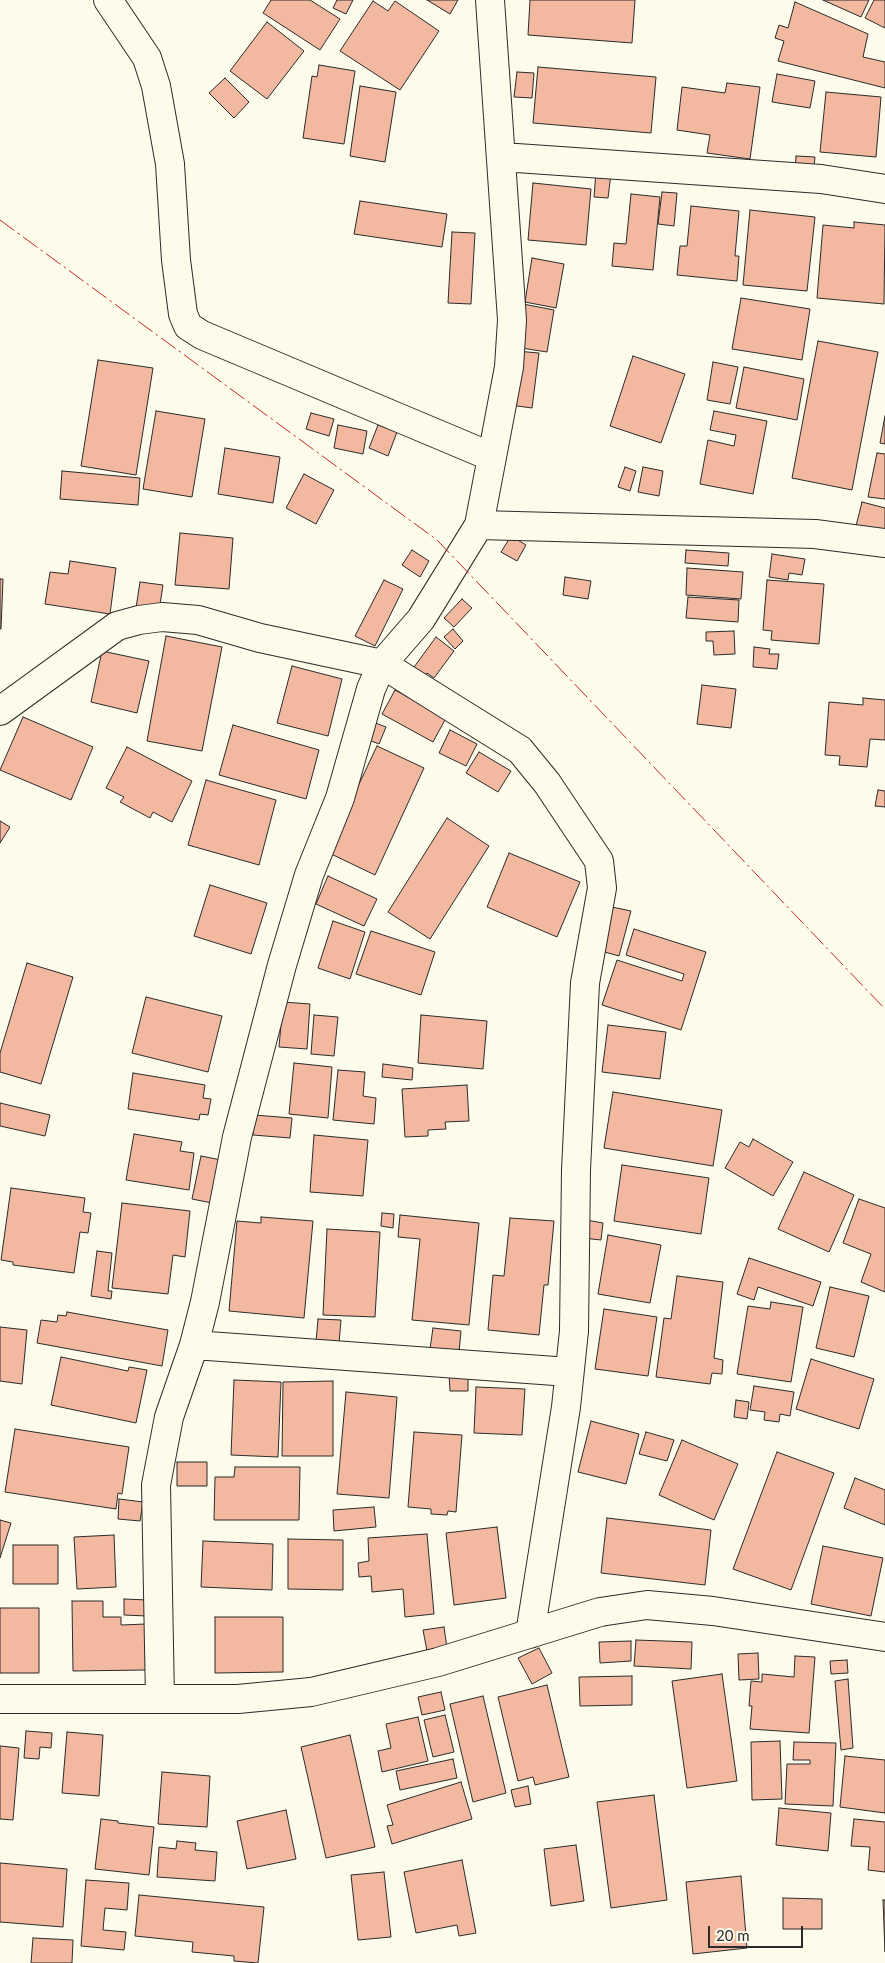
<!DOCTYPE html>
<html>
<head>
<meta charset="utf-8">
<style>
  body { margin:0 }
  #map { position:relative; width:885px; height:1963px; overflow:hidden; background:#fdfbea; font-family:Lato,sans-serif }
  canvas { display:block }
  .scale { position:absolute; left:708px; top:1926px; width:95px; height:22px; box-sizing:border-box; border:2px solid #2b2b2b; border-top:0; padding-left:6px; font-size:15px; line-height:18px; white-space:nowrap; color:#2b2b2b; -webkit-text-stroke:4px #fdfbea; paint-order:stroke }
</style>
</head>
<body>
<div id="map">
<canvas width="885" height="1963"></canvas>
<div class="scale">20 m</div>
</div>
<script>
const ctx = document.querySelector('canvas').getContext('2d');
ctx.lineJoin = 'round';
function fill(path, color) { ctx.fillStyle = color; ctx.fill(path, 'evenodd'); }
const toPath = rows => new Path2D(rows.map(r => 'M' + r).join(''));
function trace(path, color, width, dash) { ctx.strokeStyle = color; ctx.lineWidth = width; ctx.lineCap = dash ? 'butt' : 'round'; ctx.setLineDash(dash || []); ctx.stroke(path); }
const building = toPath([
  [271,0,310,0,340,19,320,50,263,13,271,0],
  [337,0,353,0,346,14,333,8,337,0],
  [427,0,458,0,450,14,427,0],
  [530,0,635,0,632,43,528,35,530,0],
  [823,0,869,0,861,17,823,0],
  [874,0,885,0,885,28,865,18,874,0],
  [373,1,388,11,395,1,439,31,400,90,340,51,373,1],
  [795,2,868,34,863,57,885,62,885,88,778,61,784,41,775,38,779,25,788,28,795,2],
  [267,22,304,51,267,99,230,71,267,22],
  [319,65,355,71,344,144,303,138,312,76,317,77,319,65],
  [538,67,656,77,651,133,533,123,538,67],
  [517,72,534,73,532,98,514,97,517,72],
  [777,74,815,81,810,108,772,102,777,74],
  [225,78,249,102,234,118,209,93,225,78],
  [727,83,760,87,750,159,707,153,710,135,677,130,682,87,725,93,727,83],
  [360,86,396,92,385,162,350,156,360,86],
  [826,92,881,97,876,157,820,152,826,92],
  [796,156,815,157,813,176,795,175,796,156],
  [596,172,611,174,608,198,594,197,596,172],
  [533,183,591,189,586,245,528,240,533,183],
  [662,192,677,193,674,226,658,224,662,192],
  [631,194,660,197,653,270,612,266,614,243,626,244,631,194],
  [360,201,447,214,442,247,354,234,360,201],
  [691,206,739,211,735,256,739,256,737,281,677,275,680,246,687,246,691,206],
  [750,210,815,217,807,291,743,285,750,210],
  [854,222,885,225,884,304,817,298,823,225,854,228,854,222],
  [452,232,475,233,471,304,448,303,452,232],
  [532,258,564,264,556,308,525,302,532,258],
  [741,298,810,309,802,360,732,349,741,298],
  [523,304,554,310,547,352,515,347,523,304],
  [818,341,878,352,852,490,792,478,818,341],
  [516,351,539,353,532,408,510,405,516,351],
  [633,356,685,374,661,443,610,426,633,356],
  [98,360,153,368,136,475,81,466,98,360],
  [713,362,738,367,730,404,707,400,713,362],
  [744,367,804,379,797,420,736,408,744,367],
  [156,411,205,419,192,497,143,489,156,411],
  [714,411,767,421,753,494,700,484,708,440,734,446,736,435,710,430,714,411],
  [311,413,334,419,329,436,306,429,311,413],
  [885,416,885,444,880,443,885,416],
  [338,425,367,431,363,454,334,448,338,425],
  [378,425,397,432,388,456,369,448,378,425],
  [225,448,280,457,273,503,218,494,225,448],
  [877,453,885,454,885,499,868,497,877,453],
  [625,467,636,471,630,491,618,487,625,467],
  [643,467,663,471,659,496,638,492,643,467],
  [62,471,140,478,138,505,60,499,62,471],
  [304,474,334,490,316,524,286,508,304,474],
  [862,502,885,508,885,534,856,526,862,502],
  [180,533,233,538,229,589,175,585,180,533],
  [511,536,526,545,517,561,501,552,511,536],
  [412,550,429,561,420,577,402,565,412,550],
  [686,550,729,553,728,566,685,563,686,550],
  [772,554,805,559,802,575,789,573,788,580,769,577,772,554],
  [70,561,116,568,110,614,45,604,50,572,68,574,70,561],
  [687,568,743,572,741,599,686,595,687,568],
  [565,577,591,581,588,599,563,595,565,577],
  [0,579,3,579,1,629,0,629,0,579],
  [384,580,403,589,375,646,355,636,384,580],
  [767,580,824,584,819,644,771,640,772,631,763,630,767,580],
  [140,582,163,585,159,611,136,608,140,582],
  [688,597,739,600,738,622,686,618,688,597],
  [462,599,472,608,454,627,444,618,462,599],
  [453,629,463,641,455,649,444,637,453,629],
  [734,631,735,654,714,655,713,641,706,641,706,632,734,631],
  [166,636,222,647,202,751,147,741,166,636],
  [436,637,454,651,434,678,427,673,420,682,409,674,436,637],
  [754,647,770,649,769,654,779,654,777,669,753,667,754,647],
  [102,651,149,661,137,713,91,702,102,651],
  [292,666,342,679,328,736,277,723,292,666],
  [702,685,736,689,731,728,697,724,702,685],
  [395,690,446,718,433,742,382,714,395,690],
  [863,698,885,700,885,740,870,739,867,767,839,765,840,756,825,755,829,702,863,705,863,698],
  [23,717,93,747,71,800,0,770,23,717],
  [370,721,386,727,379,744,364,738,370,721],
  [233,725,319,750,306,799,219,775,233,725],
  [450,730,477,744,466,766,439,753,450,730],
  [377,746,424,768,375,875,327,852,377,746],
  [127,747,192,781,172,822,153,812,150,818,120,802,124,797,106,788,127,747],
  [479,752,511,771,498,792,466,773,479,752],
  [206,780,276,800,259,865,188,845,206,780],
  [878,790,885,791,885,807,875,806,878,790],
  [447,818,489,846,430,939,388,912,447,818],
  [0,821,10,827,0,843,0,821],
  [509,853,580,882,557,937,487,907,509,853],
  [328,876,377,899,364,926,316,904,328,876],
  [210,885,267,903,251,954,194,936,210,885],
  [612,907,631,911,619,956,601,951,612,907],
  [333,921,365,932,350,979,318,968,333,921],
  [634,929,706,952,681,1030,602,1005,617,960,682,981,684,974,626,955,634,929],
  [371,931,435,952,421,995,356,974,371,931],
  [27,963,73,977,41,1084,0,1072,0,1053,27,963],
  [146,997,222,1016,208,1072,132,1053,146,997],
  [283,1002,310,1004,307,1049,279,1047,283,1002],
  [314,1015,338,1017,334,1056,311,1054,314,1015],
  [421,1015,487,1021,483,1069,418,1063,421,1015],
  [608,1025,666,1032,660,1079,602,1072,608,1025],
  [294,1063,332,1067,328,1118,289,1114,294,1063],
  [383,1064,413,1068,412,1080,382,1077,383,1064],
  [338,1070,365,1072,363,1096,376,1098,374,1124,333,1120,338,1070],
  [133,1073,205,1085,203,1098,211,1099,208,1115,200,1114,199,1120,128,1109,133,1073],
  [467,1085,469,1121,445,1122,446,1129,428,1130,428,1136,405,1137,402,1089,467,1085],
  [613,1092,722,1110,713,1166,604,1148,613,1092],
  [0,1103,50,1115,45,1136,0,1126,0,1103],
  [254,1115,292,1118,290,1138,253,1135,254,1115],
  [134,1134,182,1142,180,1151,194,1153,189,1190,126,1180,134,1134],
  [314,1135,368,1140,363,1196,310,1192,314,1135],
  [753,1139,793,1162,773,1196,725,1168,740,1142,749,1147,753,1139],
  [201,1156,221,1160,212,1203,192,1199,201,1156],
  [622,1165,709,1178,701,1234,614,1221,622,1165],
  [804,1172,854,1195,829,1252,778,1229,804,1172],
  [11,1188,85,1198,83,1212,91,1213,88,1233,80,1232,74,1273,13,1265,13,1262,1,1260,11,1188],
  [859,1199,885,1208,885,1292,861,1282,871,1254,843,1243,859,1199],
  [122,1203,190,1211,185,1257,173,1255,168,1294,112,1288,122,1203],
  [382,1213,394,1214,393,1228,381,1226,382,1213],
  [400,1215,479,1223,469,1325,412,1320,420,1239,398,1237,400,1215],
  [261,1217,313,1221,304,1318,229,1311,237,1221,261,1223,261,1217],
  [510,1218,554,1221,548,1285,544,1285,539,1335,488,1330,493,1275,504,1276,510,1218],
  [586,1220,603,1223,601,1240,583,1238,586,1220],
  [327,1229,380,1232,375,1317,323,1315,327,1229],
  [608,1235,661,1245,650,1303,598,1294,608,1235],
  [97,1251,112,1253,108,1291,112,1291,111,1299,91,1296,97,1251],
  [749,1258,821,1282,813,1306,758,1287,754,1300,737,1294,749,1258],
  [677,1276,723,1282,714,1358,723,1360,722,1374,712,1373,710,1384,656,1377,664,1318,671,1319,677,1276],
  [830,1287,869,1296,854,1357,816,1348,830,1287],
  [771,1302,803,1307,791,1382,737,1374,748,1306,770,1309,771,1302],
  [604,1309,657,1317,648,1376,595,1369,604,1309],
  [67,1312,168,1330,162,1366,37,1343,41,1320,57,1322,58,1315,66,1316,67,1312],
  [318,1319,341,1320,339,1343,316,1342,318,1319],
  [0,1327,27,1330,22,1384,0,1381,0,1327],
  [433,1328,461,1331,459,1352,430,1349,433,1328],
  [61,1357,128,1371,129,1367,147,1370,136,1423,51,1405,61,1357],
  [811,1359,874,1379,859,1429,796,1409,811,1359],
  [468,1373,468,1391,450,1391,449,1374,468,1373],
  [234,1380,281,1382,278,1457,231,1455,234,1380],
  [333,1381,333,1456,282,1456,283,1382,333,1381],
  [754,1386,794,1392,790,1416,780,1414,779,1422,764,1420,765,1412,750,1410,754,1386],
  [476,1387,525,1389,522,1435,474,1433,476,1387],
  [346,1392,397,1397,389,1498,337,1494,346,1392],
  [736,1400,749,1402,747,1419,734,1417,736,1400],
  [591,1421,639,1434,626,1484,578,1472,591,1421],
  [15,1429,129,1447,122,1494,118,1493,116,1509,5,1492,15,1429],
  [414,1432,462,1435,456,1512,448,1511,447,1515,431,1514,431,1509,408,1507,414,1432],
  [646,1432,674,1440,667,1461,639,1454,646,1432],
  [682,1440,738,1464,714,1520,659,1495,682,1440],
  [777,1452,834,1473,791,1590,733,1569,777,1452],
  [177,1462,207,1462,207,1486,177,1486,177,1462],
  [235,1467,300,1467,299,1520,214,1520,215,1477,234,1477,235,1467],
  [855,1478,885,1490,885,1525,844,1508,855,1478],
  [119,1499,143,1502,140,1521,118,1519,119,1499],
  [374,1507,376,1527,334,1531,333,1510,374,1507],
  [607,1518,711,1530,705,1585,601,1573,607,1518],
  [0,1520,11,1523,0,1558,0,1520],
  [497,1527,506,1598,454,1605,446,1533,497,1527],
  [427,1534,434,1614,405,1617,403,1589,372,1592,371,1576,359,1577,358,1563,369,1561,368,1538,427,1534],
  [114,1535,116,1587,77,1589,74,1537,114,1535],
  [288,1539,343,1540,343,1590,288,1589,288,1539],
  [203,1541,273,1544,272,1590,201,1587,203,1541],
  [13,1545,58,1545,58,1584,13,1584,13,1545],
  [823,1546,883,1558,871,1616,811,1604,823,1546],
  [124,1599,148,1600,147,1616,124,1615,124,1599],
  [72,1601,103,1601,103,1617,121,1617,121,1625,146,1624,146,1670,73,1671,72,1601],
  [0,1608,39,1608,39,1673,0,1673,0,1608],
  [215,1617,283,1617,283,1672,215,1673,215,1617],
  [444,1627,447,1648,427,1651,423,1630,444,1627],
  [636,1640,692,1642,691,1669,634,1666,636,1640],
  [631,1641,631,1661,600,1663,599,1642,631,1641],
  [539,1648,552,1673,532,1684,518,1658,539,1648],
  [758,1653,759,1679,739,1680,738,1654,758,1653],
  [795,1656,815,1657,809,1733,750,1729,752,1706,749,1706,751,1681,762,1682,762,1674,794,1677,795,1656],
  [847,1660,848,1673,831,1674,830,1661,847,1660],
  [722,1674,737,1781,687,1788,672,1681,722,1674],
  [632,1676,632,1705,580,1706,579,1677,632,1676],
  [848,1679,853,1748,841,1750,835,1681,848,1679],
  [547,1685,569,1777,535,1785,533,1777,518,1781,498,1697,547,1685],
  [441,1692,445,1710,422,1715,418,1697,441,1692],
  [483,1696,506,1793,473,1802,450,1704,483,1696],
  [445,1715,454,1752,433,1757,424,1720,445,1715],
  [418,1717,428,1761,382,1772,378,1751,391,1748,386,1724,418,1717],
  [26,1731,52,1733,51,1748,40,1747,39,1759,24,1758,26,1731],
  [67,1732,103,1735,99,1796,62,1793,67,1732],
  [350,1735,375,1847,326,1858,301,1747,350,1735],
  [780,1741,782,1799,752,1800,751,1742,780,1741],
  [794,1742,836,1743,833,1806,785,1804,787,1764,810,1764,810,1760,793,1760,794,1742],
  [0,1746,19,1748,13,1820,0,1819,0,1746],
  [845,1756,885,1760,885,1813,840,1807,845,1756],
  [453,1759,457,1778,400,1790,396,1771,453,1759],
  [162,1772,210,1776,207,1827,158,1824,162,1772],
  [461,1782,472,1819,392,1844,387,1826,393,1825,387,1805,461,1782],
  [528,1786,531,1804,515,1807,511,1790,528,1786],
  [654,1795,667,1900,611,1908,597,1802,654,1795],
  [779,1808,831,1813,828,1851,776,1845,779,1808],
  [286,1810,296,1859,247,1869,237,1821,286,1810],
  [101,1819,118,1821,118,1823,154,1827,149,1875,95,1869,101,1819],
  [854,1819,885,1822,885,1872,868,1870,870,1847,851,1846,854,1819],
  [177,1841,196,1843,195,1850,217,1852,215,1881,157,1877,159,1847,176,1849,177,1841],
  [576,1845,584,1901,551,1906,544,1849,576,1845],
  [462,1860,476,1933,459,1936,457,1925,416,1933,404,1872,462,1860],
  [0,1863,67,1869,63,1927,0,1922,0,1863],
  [384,1872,391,1937,358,1940,351,1875,384,1872],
  [741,1876,747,1948,693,1954,686,1882,741,1876],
  [86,1880,129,1883,127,1910,105,1908,103,1930,126,1932,124,1950,81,1946,86,1880],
  [139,1895,264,1907,258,1963,234,1961,234,1956,192,1952,193,1942,135,1936,139,1895],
  [783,1898,822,1899,822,1929,783,1929,783,1898],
  [883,1900,885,1900,885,1952,883,1900],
  [33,1938,73,1940,72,1963,31,1963,33,1938]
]);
const minor = toPath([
  [108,0,147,58,156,86,170,164,176,260,183,314,188,326,202,335,492,457],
  [502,157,821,179,885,189],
  [479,525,815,534,885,543],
  [0,711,117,626,139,620,162,617,198,620,260,638,382,664,520,750,547,783,599,861,602,888,585,983,576,1170,574,1331,566,1407,530,1634],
  [194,1345,569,1372],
  [0,1699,238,1699,311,1692,438,1662,600,1612,647,1605,713,1611,885,1637],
  [160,1699,156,1485,169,1417,194,1345,205,1302,237,1137,282,965,309,875,340,798,371,689,382,664,421,619,479,525,492,457,509,367,512,320,490,0]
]);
const power = toPath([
  [0,220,437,540,885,1009]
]);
fill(building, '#f2b8a0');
trace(building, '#2b2b2b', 1);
trace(minor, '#2b2b2b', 30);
trace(minor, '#fdfbea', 28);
trace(power, '#c62828', 1, [18, 4, 2.5, 4]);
</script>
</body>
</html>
